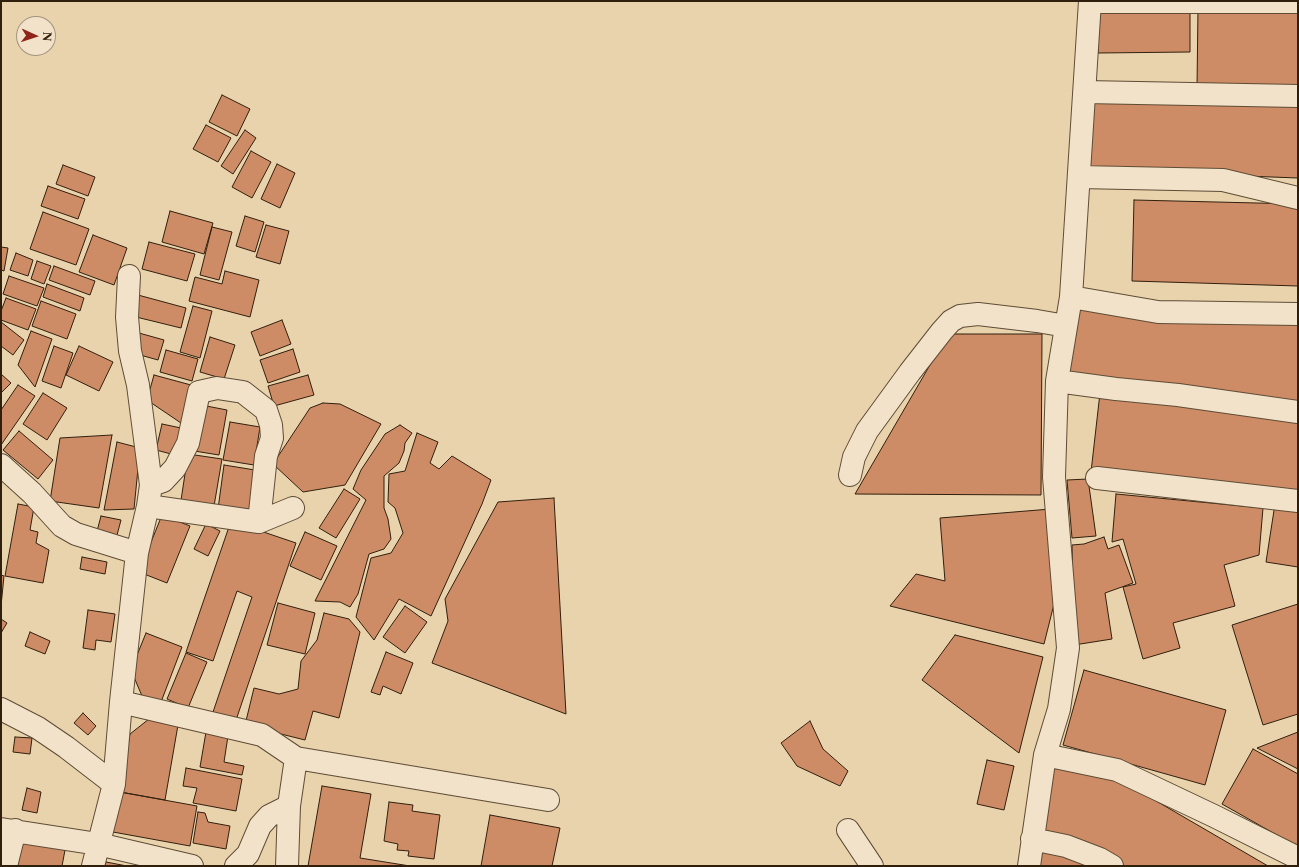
<!DOCTYPE html>
<html>
<head>
<meta charset="utf-8">
<style>
  body { margin:0 }
  #map { position:relative; width:1299px; height:867px; overflow:hidden; background:#e9d3ac; font-family:"Libre Caslon Text",serif }
  canvas { display:block }
  .frame { position:absolute; inset:0; border:2px solid #311f0e; pointer-events:none }
  .north { position:absolute; left:16px; top:16px; width:40px; height:40px; box-sizing:border-box; background:#f1e2c9; border:1px solid #a4947e; border-radius:50%; rotate:93deg; font-size:11px; font-weight:700; line-height:16px; text-align:center; color:#311f0e }
  .north::after { content:''; display:block; margin:auto; width:14px; height:18px; background:#8f2418; clip-path:polygon(50% 0,100% 100%,50% 72%,0 100%) }
</style>
</head>
<body>
<div id="map">
<canvas width="1299" height="867"></canvas>
<div class="frame"></div>
<div class="north">N</div>
</div>
<script>
const ctx = document.querySelector('canvas').getContext('2d');
ctx.lineJoin = 'round';
function fill(path, color) { ctx.fillStyle = color; ctx.fill(path, 'evenodd'); }
const toPath = rows => new Path2D(rows.map(r => 'M' + r).join(''));
function trace(path, color, width, dash) { ctx.strokeStyle = color; ctx.lineWidth = width; ctx.lineCap = dash ? 'butt' : 'round'; ctx.setLineDash(dash || []); ctx.stroke(path); }
const building = toPath([
  [1198,8,1298,9,1298,89,1197,88,1198,8],
  [1098,9,1190,9,1190,52,1098,53,1098,9],
  [1090,93,1298,101,1298,178,1087,170,1090,93],
  [222,95,250,109,237,136,209,122,222,95],
  [206,125,231,138,218,162,193,149,206,125],
  [245,130,256,138,233,174,221,166,245,130],
  [251,151,271,162,252,198,232,187,251,151],
  [277,164,295,173,280,208,261,199,277,164],
  [63,165,95,177,88,196,56,184,63,165],
  [48,186,85,199,78,219,41,206,48,186],
  [1134,200,1298,204,1298,286,1132,281,1134,200],
  [170,211,213,223,204,254,162,242,170,211],
  [43,212,89,229,76,265,30,249,43,212],
  [245,216,264,222,255,252,236,246,245,216],
  [266,225,289,231,280,264,256,257,266,225],
  [212,227,232,232,219,280,200,275,212,227],
  [93,235,127,248,114,285,79,272,93,235],
  [149,242,195,254,187,281,142,269,149,242],
  [1,247,8,248,4,271,1,270,1,247],
  [16,253,33,260,28,276,10,270,16,253],
  [37,261,51,266,44,284,31,279,37,261],
  [54,266,95,281,90,295,49,280,54,266],
  [225,271,259,280,250,317,189,301,195,277,222,284,225,271],
  [9,276,44,288,37,306,3,294,9,276],
  [47,284,84,298,80,311,43,297,47,284],
  [138,295,186,308,181,328,132,316,138,295],
  [6,298,36,309,28,330,1,320,1,311,6,298],
  [41,301,76,314,67,339,32,326,41,301],
  [1077,305,1298,322,1298,401,1067,374,1077,305],
  [193,306,212,311,200,358,180,352,193,306],
  [282,320,291,344,260,356,251,332,282,320],
  [1,322,24,340,13,355,1,346,1,322],
  [31,331,52,339,35,387,18,365,31,331],
  [139,333,164,340,158,360,133,353,139,333],
  [948,334,1042,334,1041,495,855,494,948,334],
  [210,337,235,345,224,379,200,372,210,337],
  [54,346,73,353,61,388,42,381,54,346],
  [79,346,113,362,99,391,66,375,79,346],
  [293,349,300,372,268,383,260,360,293,349],
  [166,350,198,359,192,381,160,372,166,350],
  [1,374,11,383,1,393,1,374],
  [154,375,191,385,181,423,147,400,154,375],
  [308,375,314,395,274,406,268,386,308,375],
  [18,385,35,396,1,445,1,410,18,385],
  [43,393,67,408,47,440,23,424,43,393],
  [1100,393,1298,415,1298,495,1091,472,1100,393],
  [323,403,340,404,381,424,345,485,303,492,273,464,310,408,323,403],
  [196,404,227,410,219,455,188,450,196,404],
  [230,422,260,427,254,465,223,460,230,422],
  [162,424,181,428,175,455,156,450,162,424],
  [400,425,412,433,405,443,404,451,399,463,384,476,384,508,388,519,391,539,384,549,369,554,358,594,350,607,340,602,315,601,366,500,353,489,361,470,385,434,400,425],
  [19,431,53,460,38,479,3,450,19,431],
  [417,433,438,442,430,463,439,469,452,456,491,480,482,504,431,616,399,599,374,640,356,617,371,558,391,553,403,533,395,508,388,502,389,474,405,471,417,433],
  [112,435,99,508,50,501,60,438,112,435],
  [117,442,140,448,134,509,104,510,117,442],
  [188,454,222,459,213,512,180,507,188,454],
  [224,465,255,470,249,513,218,509,224,465],
  [1088,479,1096,536,1072,538,1067,480,1088,479],
  [344,489,360,499,336,538,319,528,344,489],
  [1116,494,1263,508,1259,555,1224,565,1235,606,1173,623,1180,648,1143,659,1123,587,1136,584,1123,539,1112,542,1116,494],
  [554,498,566,714,432,663,448,621,445,599,498,502,554,498],
  [18,504,34,507,30,530,38,532,36,543,49,550,43,583,5,576,18,504],
  [1275,504,1298,508,1298,567,1266,562,1275,504],
  [1051,509,1057,592,1044,644,890,606,916,574,945,581,940,518,1051,509],
  [162,515,190,526,167,583,139,572,162,515],
  [101,516,121,520,116,539,96,535,101,516],
  [231,521,296,543,234,726,211,718,252,597,237,591,213,661,186,652,231,521],
  [206,524,220,531,208,556,194,549,206,524],
  [305,532,337,546,321,580,290,566,305,532],
  [1104,537,1108,549,1119,545,1133,583,1105,593,1112,639,1074,645,1072,545,1084,544,1104,537],
  [82,557,107,562,105,574,80,569,82,557],
  [1,575,4,576,1,606,1,575],
  [278,603,315,613,305,654,267,645,278,603],
  [1298,604,1298,714,1263,725,1232,625,1298,604],
  [405,606,427,622,405,653,383,637,405,606],
  [88,610,115,614,111,642,96,640,95,650,83,648,88,610],
  [324,613,349,619,360,632,339,718,313,711,305,740,245,725,254,688,279,694,298,689,301,661,317,640,324,613],
  [1,619,7,623,1,633,1,619],
  [30,632,50,641,45,654,25,646,30,632],
  [146,633,182,647,161,702,142,696,131,670,146,633],
  [955,635,1043,657,1019,753,922,680,955,635],
  [386,652,413,663,401,694,383,686,380,695,371,692,386,652],
  [186,653,207,662,188,708,167,699,186,653],
  [1084,670,1226,710,1205,785,1063,745,1084,670],
  [83,713,96,726,88,735,74,723,83,713],
  [149,719,178,725,165,800,120,792,130,734,149,719],
  [810,721,823,749,848,771,840,786,797,766,781,743,810,721],
  [206,732,228,736,224,762,244,766,242,775,200,767,206,732],
  [1298,732,1298,769,1257,748,1298,732],
  [15,737,32,738,30,754,13,752,15,737],
  [1253,749,1298,774,1298,847,1222,804,1253,749],
  [987,760,1014,766,1004,810,977,804,987,760],
  [1052,765,1115,777,1268,866,1124,866,1080,840,1038,832,1052,765],
  [186,768,242,779,236,811,193,803,197,788,183,786,186,768],
  [322,786,371,794,360,858,410,866,308,866,322,786],
  [27,788,41,792,37,813,22,810,27,788],
  [120,792,197,806,190,846,113,832,120,792],
  [389,802,413,805,412,811,440,815,434,859,408,856,409,851,397,850,398,844,384,841,389,802],
  [198,812,205,813,208,822,230,826,226,849,193,843,198,812],
  [490,815,560,828,552,866,481,866,490,815],
  [21,841,65,850,62,866,16,866,21,841],
  [1037,850,1076,855,1093,866,1035,866,1037,850],
  [106,862,127,866,105,866,106,862]
]);
const minor = toPath([
  [1090,2,1298,2],
  [1085,92,1298,96],
  [1079,177,1223,180,1298,198],
  [1071,297,1158,312,1298,314],
  [1057,381,1116,389,1178,395,1298,412],
  [1,465,32,493,62,526,76,534,137,553],
  [850,475,854,457,867,431,910,372,942,331,951,321,960,316,978,314,1037,321,1066,326],
  [1097,478,1298,501],
  [151,485,163,481,175,468,188,443,199,392,217,388,243,392,266,410,271,425,272,438,266,456,259,522],
  [148,506,259,522,293,508],
  [121,702,262,735,296,758,548,800],
  [1,709,38,728,66,747,114,784],
  [1045,755,1117,770,1214,816,1298,858],
  [1,829,98,844,192,866],
  [848,830,872,866],
  [1032,839,1066,846,1100,859,1112,866],
  [6,866,15,830],
  [93,866,114,784,121,702,137,553,148,506,151,485,138,385,130,351,127,317,129,276],
  [236,866,248,854,260,826,269,816,289,806],
  [287,866,289,806,296,758],
  [1029,866,1045,755,1059,709,1068,648,1054,477,1057,381,1071,297,1090,1]
]);
fill(building, '#cd8c65');
trace(building, '#311f0e', 1);
trace(minor, '#5f4c36', 24);
trace(minor, '#f1e2c9', 22);
</script>
</body>
</html>
